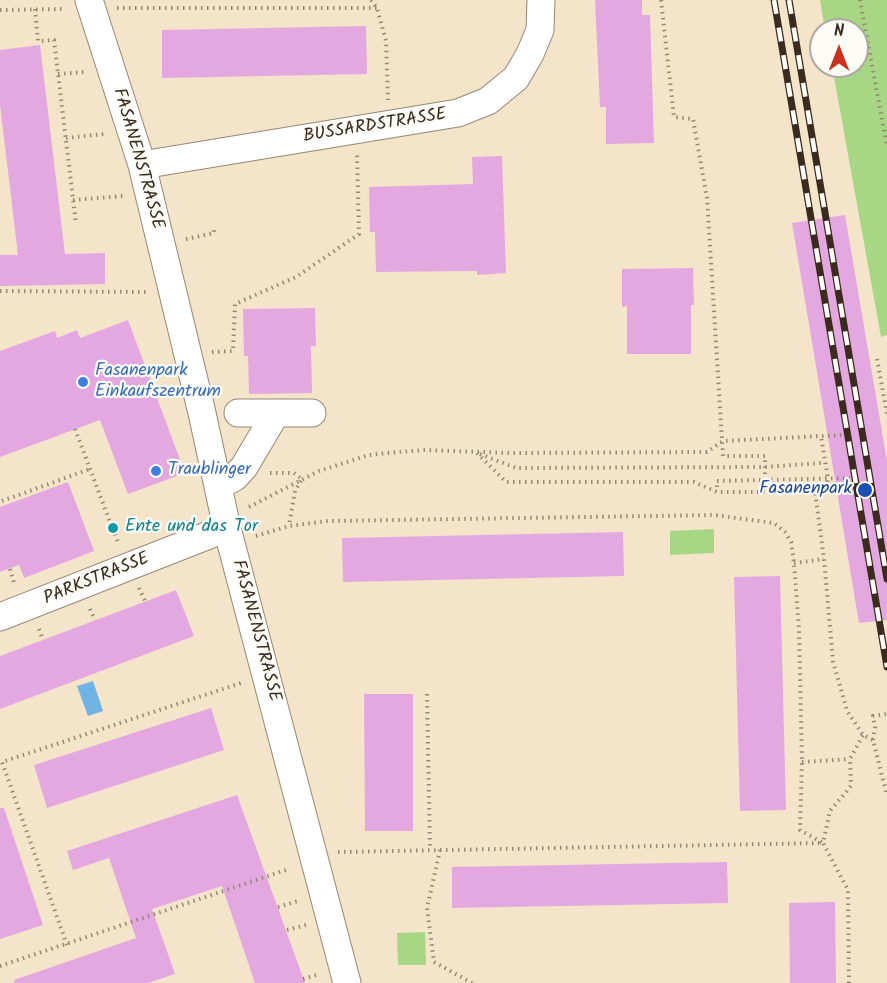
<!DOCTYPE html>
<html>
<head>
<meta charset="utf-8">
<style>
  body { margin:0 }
  #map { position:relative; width:887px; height:983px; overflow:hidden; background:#f3e4ca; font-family:Kalam,sans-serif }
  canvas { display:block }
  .north { position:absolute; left:809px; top:18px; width:60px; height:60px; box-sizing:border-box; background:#fdfcf7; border:2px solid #afa8a0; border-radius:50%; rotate:0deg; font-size:16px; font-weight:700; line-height:24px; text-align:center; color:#3b2a1e }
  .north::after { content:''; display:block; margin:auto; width:21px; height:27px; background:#c8321e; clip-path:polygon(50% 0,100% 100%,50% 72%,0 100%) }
</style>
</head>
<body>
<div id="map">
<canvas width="887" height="983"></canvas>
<div class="north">N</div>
</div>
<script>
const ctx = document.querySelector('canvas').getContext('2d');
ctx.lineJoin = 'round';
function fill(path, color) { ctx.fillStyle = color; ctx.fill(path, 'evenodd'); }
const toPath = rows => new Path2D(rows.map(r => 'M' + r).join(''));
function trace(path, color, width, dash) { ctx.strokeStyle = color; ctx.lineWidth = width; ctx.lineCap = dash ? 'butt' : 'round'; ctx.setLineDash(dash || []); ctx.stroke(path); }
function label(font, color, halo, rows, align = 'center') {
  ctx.font = font + ' Kalam,sans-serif'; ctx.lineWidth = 4.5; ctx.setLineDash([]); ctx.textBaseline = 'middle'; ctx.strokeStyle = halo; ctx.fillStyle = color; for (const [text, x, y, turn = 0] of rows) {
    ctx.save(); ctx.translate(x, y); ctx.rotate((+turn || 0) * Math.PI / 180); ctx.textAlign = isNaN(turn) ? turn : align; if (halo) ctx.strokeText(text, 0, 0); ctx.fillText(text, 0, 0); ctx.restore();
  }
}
const green = toPath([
  [820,0,887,0,887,335,881,337,832,66,857,66,857,30,825,30],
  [714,529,714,553,670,555,670,531],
  [425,932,426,965,398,965,397,933]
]);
const water = toPath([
  [93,681,103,711,88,716,77,686]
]);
const building = toPath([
  [595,0,642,0,642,15,650,15,654,143,606,144,606,107,600,107],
  [366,26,367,74,162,78,162,30],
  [40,45,65,254,105,253,105,284,0,286,0,255,18,255,0,105,0,50],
  [502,156,506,273,477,275,477,271,376,272,375,232,370,232,369,187,473,184,472,157],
  [845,215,887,461,887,620,859,623,792,223],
  [693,268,694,305,691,305,691,354,627,354,627,306,622,307,622,269],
  [315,308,316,346,311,346,312,393,249,394,248,356,244,356,243,309],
  [128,320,185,473,128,494,100,420,0,457,0,351,55,331,57,338,77,330,80,338],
  [68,482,94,551,24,578,19,565,0,572,0,507],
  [623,532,624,576,343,582,342,538],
  [780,576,786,810,740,811,734,577],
  [176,590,194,636,0,709,0,656],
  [364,694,413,694,413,831,365,831],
  [211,708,224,750,47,808,34,765],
  [237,795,305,983,255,983,222,886,152,909,175,974,148,983,15,983,14,980,136,938,109,858,73,870,67,851],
  [0,808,4,808,43,925,0,939],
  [727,862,728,903,452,908,452,867],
  [835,902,836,983,790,983,789,903]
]);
const path = toPath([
  [371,0,377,8,386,41,388,100],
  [661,0,674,117,693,119,707,198,723,456,765,456,765,480,717,481,717,491],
  [860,0,887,146],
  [117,8,377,8],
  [35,9,38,41,54,40,76,224],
  [0,10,65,9],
  [58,74,84,72],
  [66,138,104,134],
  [73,200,123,196],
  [186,239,214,233,214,227],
  [0,291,146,292],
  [212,352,233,351,235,304,296,277,359,234,357,155],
  [877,359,887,414],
  [148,375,167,371],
  [75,429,110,522],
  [477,453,506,482,694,482,717,492,815,492,824,559,833,661,847,711,863,735,873,740,887,796],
  [480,454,516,468,765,467,821,463],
  [270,473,294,473,302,479,295,491,289,526],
  [765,480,850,478],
  [819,491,852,490],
  [815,492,826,488,828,479,821,436],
  [2,501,90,469],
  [249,507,319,471,369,455,387,453,424,450,512,453,707,452,723,441,842,435],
  [115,534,118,542],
  [256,536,289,526,328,521,714,515,774,523,785,532,791,542,794,563,799,630,802,762,800,830,823,843],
  [794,563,824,559],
  [10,569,14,583],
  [139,588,145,601],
  [90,609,95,620],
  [39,629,43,640],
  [427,694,430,850],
  [873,740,875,727,873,716,887,714],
  [802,762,850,759],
  [440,850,427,908,434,962,472,983],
  [338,852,822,843],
  [278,907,298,901],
  [287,930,306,925],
  [67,945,2,762,241,683],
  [0,966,289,869],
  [303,979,320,974],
  [849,983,848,890,823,843,830,811,851,786,850,759,863,735]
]);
const minor = toPath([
  [89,0,142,165,202,413,227,528,347,983],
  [142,165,458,113,488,101,516,78,530,54,540,30,541,0],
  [238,413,312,413],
  [218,486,235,477,244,467,276,413],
  [0,617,227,528]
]);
const rail = toPath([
  [774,0,887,667],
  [789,0,887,579]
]);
const markers = [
  [83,382,6,"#3f7fe0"],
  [156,471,6,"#3f7fe0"],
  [865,490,8,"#1a4fb4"],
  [113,528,6,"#0f9aa8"]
];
const streetNames = [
  ["BUSSARDSTRASSE",375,127,-9],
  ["FASANENSTRASSE",137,159,74],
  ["PARKSTRASSE",97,580,-22],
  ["FASANENSTRASSE",255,631,75]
];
const shopNames = [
  ["Fasanenpark",95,372],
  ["Einkaufszentrum",95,393],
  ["Traublinger",168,471]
];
const transitNames = [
  ["Fasanenpark",852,490]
];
const cultureNames = [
  ["Ente und das Tor",125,528]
];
fill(green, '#a7d785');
fill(water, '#71b3e5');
fill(building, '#e4a8e1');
trace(minor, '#978774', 29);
trace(path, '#978774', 4, [1.5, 4.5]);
trace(minor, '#fff', 27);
trace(rail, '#3b2a1e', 7);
trace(rail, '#fdfcf7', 4.5, [14]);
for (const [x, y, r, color] of markers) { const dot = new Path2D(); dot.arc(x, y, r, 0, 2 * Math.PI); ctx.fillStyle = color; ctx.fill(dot); trace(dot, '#fdfcf7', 2); }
label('18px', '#3b2a1e', '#fdfcf7', streetNames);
label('18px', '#366cbe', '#fdfcf7', shopNames, 'left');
label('18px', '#164399', '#fdfcf7', transitNames, 'right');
label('18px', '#0d838f', '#fdfcf7', cultureNames, 'left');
</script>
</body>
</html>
